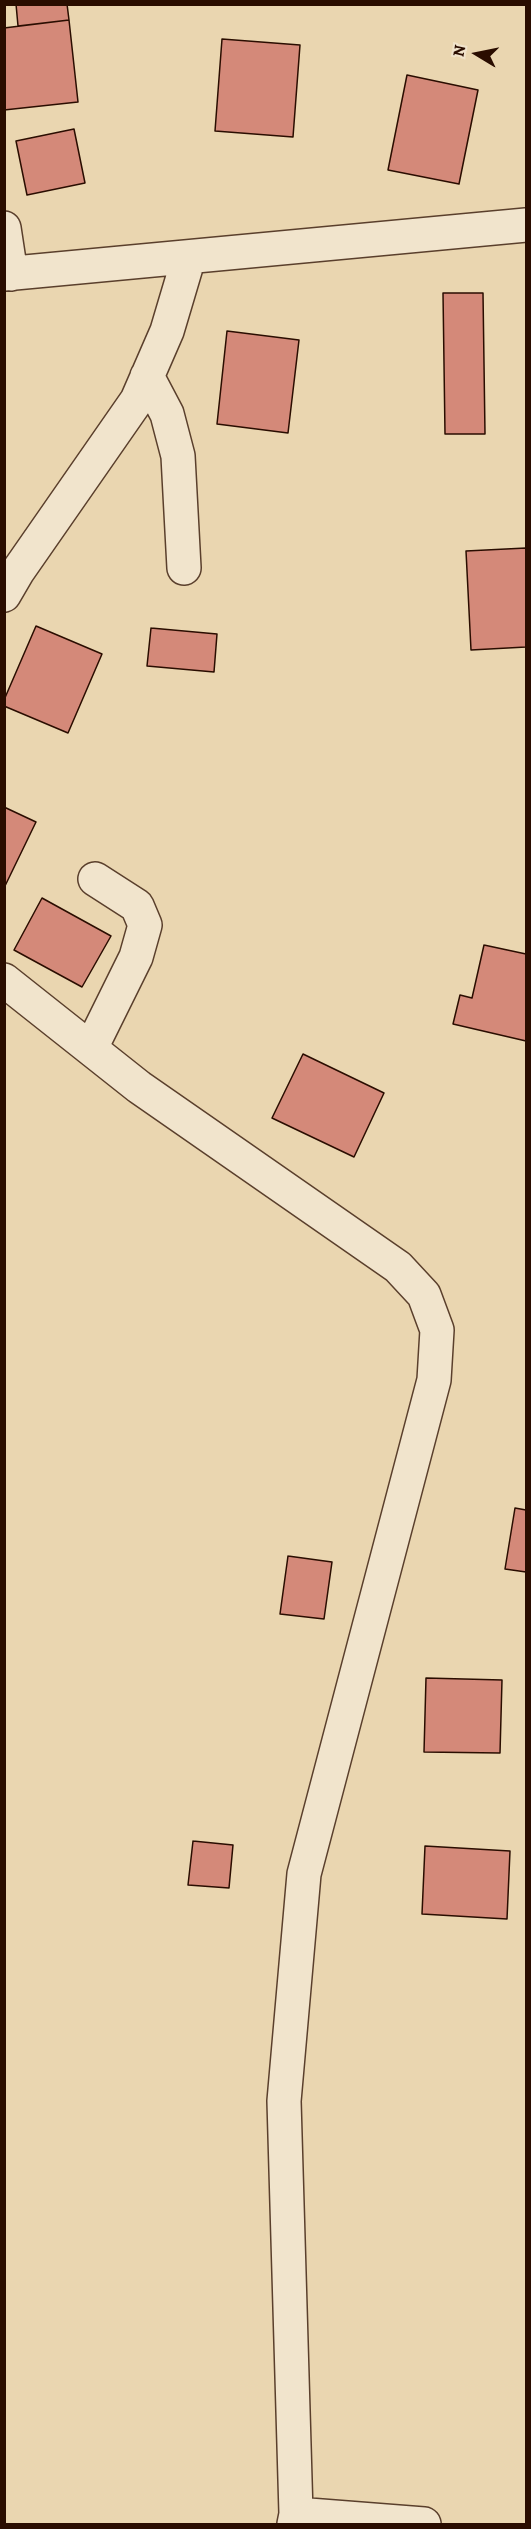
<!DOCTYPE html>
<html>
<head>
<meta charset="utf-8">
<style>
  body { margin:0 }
  #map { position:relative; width:531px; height:2529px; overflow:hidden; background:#ead6b0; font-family:Alegreya,serif }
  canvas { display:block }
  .frame { position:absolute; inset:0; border:6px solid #2a0d00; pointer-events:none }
  .north { position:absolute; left:447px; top:24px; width:60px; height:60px; -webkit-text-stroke:4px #f1e4cc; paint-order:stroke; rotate:280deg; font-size:16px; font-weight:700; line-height:24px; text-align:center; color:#2a0d00 }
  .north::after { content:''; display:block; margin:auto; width:21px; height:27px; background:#2a0d00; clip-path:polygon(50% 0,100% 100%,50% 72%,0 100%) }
</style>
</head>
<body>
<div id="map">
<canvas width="531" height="2529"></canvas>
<div class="frame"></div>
<div class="north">N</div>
</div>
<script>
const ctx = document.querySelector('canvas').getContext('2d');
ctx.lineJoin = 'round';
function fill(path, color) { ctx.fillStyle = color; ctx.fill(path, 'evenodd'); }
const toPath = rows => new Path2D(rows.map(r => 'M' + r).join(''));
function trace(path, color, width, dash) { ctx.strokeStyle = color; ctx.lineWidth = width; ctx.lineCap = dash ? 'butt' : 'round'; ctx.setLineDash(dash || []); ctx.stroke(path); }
const building = toPath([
  [16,4,67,4,69,20,18,26,16,4],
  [69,20,78,102,4,110,4,28,69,20],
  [222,39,300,45,293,137,215,131,222,39],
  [407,75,478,90,459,184,388,170,407,75],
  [74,129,85,183,27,195,16,141,74,129],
  [443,293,483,293,485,434,445,434,443,293],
  [227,331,299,340,288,433,217,424,227,331],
  [526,548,526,647,471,650,466,551,526,548],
  [36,626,102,654,68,733,4,706,4,700,36,626],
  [151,628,217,634,214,672,147,666,151,628],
  [4,807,36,822,4,888,4,807],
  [42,898,111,936,82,987,14,950,42,898],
  [484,945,526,954,526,1041,453,1024,460,995,472,998,484,945],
  [303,1054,384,1093,354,1157,272,1118,303,1054],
  [515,1508,526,1510,526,1572,505,1569,515,1508],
  [288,1556,332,1562,324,1619,280,1614,288,1556],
  [426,1678,502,1680,500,1753,424,1752,426,1678],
  [193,1841,233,1845,229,1888,188,1885,193,1841],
  [425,1846,510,1851,507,1919,422,1914,425,1846]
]);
const minor = toPath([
  [4,228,11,274],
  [4,274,526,225],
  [147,376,167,414,178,456,184,568],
  [4,595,18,571,137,400,167,331,189,257],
  [4,980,139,1087,398,1267,424,1295,437,1330,434,1380,304,1874,284,2101,296,2514,294,2524],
  [91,1048,136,957,145,925,137,906,95,879],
  [296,2514,424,2524]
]);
fill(building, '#d48979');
trace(building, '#2a0d00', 1.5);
trace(minor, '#5a3f2c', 36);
trace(minor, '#f1e4cc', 33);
</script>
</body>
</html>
